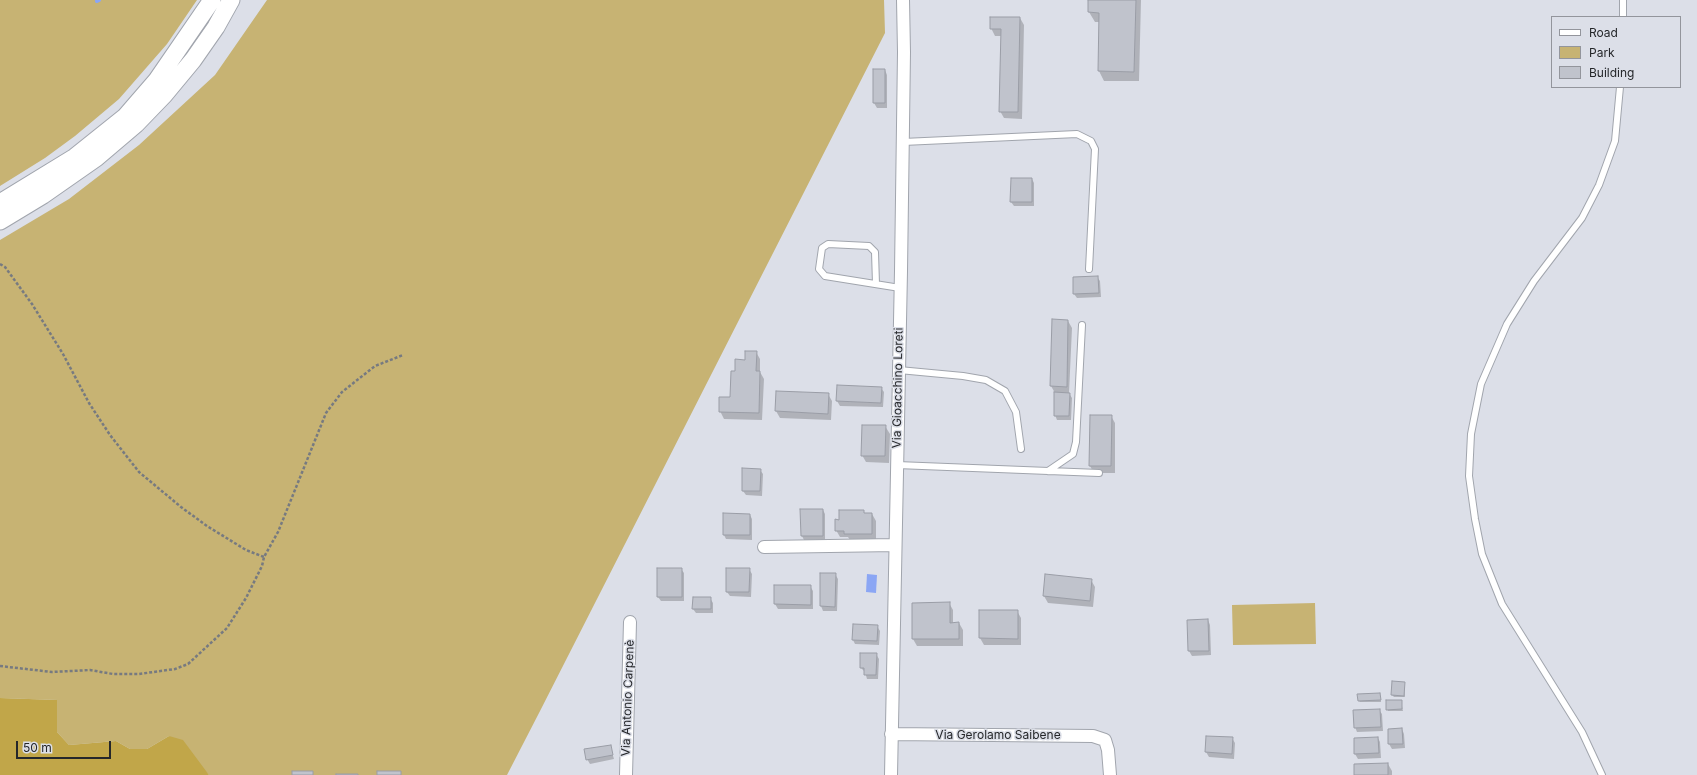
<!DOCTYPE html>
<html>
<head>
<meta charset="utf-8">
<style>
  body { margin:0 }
  #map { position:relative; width:1697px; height:775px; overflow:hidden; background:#dcdfe8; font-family:Inter,sans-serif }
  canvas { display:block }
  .legend { position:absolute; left:1551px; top:16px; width:130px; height:72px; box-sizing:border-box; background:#dcdfe8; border:1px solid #93959c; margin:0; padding:5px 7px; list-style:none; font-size:12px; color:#25272a }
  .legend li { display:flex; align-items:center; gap:8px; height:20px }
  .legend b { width:20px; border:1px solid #93959c }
  .scale { position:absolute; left:16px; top:741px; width:95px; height:18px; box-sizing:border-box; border:2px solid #25272a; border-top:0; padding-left:5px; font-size:12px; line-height:14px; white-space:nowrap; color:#25272a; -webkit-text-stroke:3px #dcdfe8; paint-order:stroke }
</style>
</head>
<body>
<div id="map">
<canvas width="1697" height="775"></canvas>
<ul class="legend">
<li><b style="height:5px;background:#fff"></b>Road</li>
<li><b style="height:11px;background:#c7b373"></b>Park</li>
<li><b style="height:11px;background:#c0c3cc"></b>Building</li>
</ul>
<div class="scale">50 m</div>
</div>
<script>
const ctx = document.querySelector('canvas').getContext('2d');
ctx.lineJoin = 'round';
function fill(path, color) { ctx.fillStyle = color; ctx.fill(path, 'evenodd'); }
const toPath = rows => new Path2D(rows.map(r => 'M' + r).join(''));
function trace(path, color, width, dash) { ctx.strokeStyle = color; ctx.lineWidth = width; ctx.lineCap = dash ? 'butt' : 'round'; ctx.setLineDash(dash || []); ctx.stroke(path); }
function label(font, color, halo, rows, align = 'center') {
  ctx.font = font + ' Inter,sans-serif'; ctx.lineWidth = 3; ctx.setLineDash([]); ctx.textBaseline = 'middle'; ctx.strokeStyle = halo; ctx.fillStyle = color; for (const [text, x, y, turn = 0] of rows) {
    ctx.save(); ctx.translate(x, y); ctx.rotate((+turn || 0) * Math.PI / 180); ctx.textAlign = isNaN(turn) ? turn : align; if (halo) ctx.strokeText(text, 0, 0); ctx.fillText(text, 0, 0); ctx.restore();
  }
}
const green = toPath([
  [0,0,197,0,167,44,119,99,75,136,45,158,0,186],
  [267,0,884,0,885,33,539,713,507,775,209,775,169,736,147,749,130,749,116,741,69,745,57,732,57,700,0,698,0,240,69,199,139,145,215,75],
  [1315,603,1316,644,1233,645,1232,605]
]);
const forest = toPath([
  [0,698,57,700,57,732,69,745,116,741,130,749,147,749,169,736,183,740,209,775,0,775]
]);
const water = toPath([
  [867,574,877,575,876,593,866,592]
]);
const shadow = toPath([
  [1089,0,1141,0,1139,81,1104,81,1099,71,1100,22,1095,22,1089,12],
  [1020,18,1024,25,1022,119,1004,118,1000,111,1001,36,995,36,991,28],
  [874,70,885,70,887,75,887,108,877,108,874,103],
  [1032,179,1034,183,1034,206,1014,206,1011,202],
  [1097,277,1100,281,1101,297,1077,298,1074,294],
  [1068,321,1072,328,1069,393,1072,398,1071,420,1057,420,1055,415,1055,393,1051,386],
  [756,352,760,359,760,372,764,379,762,420,724,419,720,411,731,398,736,372],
  [881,388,884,392,883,407,840,406,837,401],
  [828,394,832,401,831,420,780,418,776,411],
  [1111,416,1115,423,1115,473,1094,473,1090,466],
  [885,426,890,434,889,463,866,462,862,455],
  [760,470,763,474,762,496,746,495,743,491],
  [823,510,825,514,825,540,804,540,802,536],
  [863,511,865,514,872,514,876,521,876,541,850,540,848,537,840,537,836,530,840,521],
  [750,515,752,519,752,540,726,539,724,535],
  [681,569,684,573,684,601,661,601,658,597],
  [749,569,752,574,751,597,730,596,727,592],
  [821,574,835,574,838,579,837,611,823,611,821,606],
  [1091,580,1095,587,1093,607,1048,603,1044,596],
  [775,586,810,586,813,591,813,609,778,609,775,604],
  [710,598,713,603,713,613,696,613,693,609],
  [949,603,953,610,953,624,959,623,963,630,963,646,917,646,913,639],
  [1017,611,1021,618,1021,645,984,645,980,638],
  [1208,620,1210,625,1211,655,1192,656,1189,651],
  [877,626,880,631,879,645,855,644,853,640],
  [876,654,879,659,878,679,867,679,865,672,861,668],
  [1404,683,1405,697,1394,697,1392,695],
  [1380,694,1381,702,1360,702,1359,701],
  [1401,701,1403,711,1388,711,1387,709],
  [1379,710,1382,714,1383,731,1357,732,1355,727],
  [1402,729,1404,734,1405,748,1392,749,1389,744,1389,730],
  [1207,737,1232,738,1235,743,1234,759,1209,757,1206,752],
  [1355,738,1378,738,1380,742,1381,758,1358,759,1355,754],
  [610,746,614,759,590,764,587,759],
  [1388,764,1392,771,1392,775,1355,775]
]);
const stream = toPath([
  [97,1,99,0]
]);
const building = toPath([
  [1088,0,1136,0,1134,72,1098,71,1099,13,1088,12,1088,0],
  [990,17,1020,17,1018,112,999,112,1001,29,990,29,990,17],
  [873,69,885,69,885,103,873,103,873,69],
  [1011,178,1032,178,1032,202,1010,202,1011,178],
  [1098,276,1099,293,1073,294,1073,277,1098,276],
  [1052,319,1068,320,1067,387,1050,386,1052,319],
  [745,351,757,351,756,371,760,371,759,413,719,412,719,397,730,397,731,371,735,371,735,359,745,360,745,351],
  [837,385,882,387,881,403,836,401,837,385],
  [776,391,829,393,828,414,775,411,776,391],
  [1054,392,1070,393,1069,416,1054,416,1054,392],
  [1090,415,1112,415,1111,466,1089,466,1090,415],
  [862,425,886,425,885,456,861,456,862,425],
  [742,468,761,469,760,491,742,491,742,468],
  [800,509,823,509,823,536,801,536,800,509],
  [839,510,864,510,864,513,872,513,872,534,844,534,844,531,835,531,835,519,839,520,839,510],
  [723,513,750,514,750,535,723,535,723,513],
  [657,568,682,568,682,597,657,597,657,568],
  [726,568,750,568,749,592,726,592,726,568],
  [820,573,836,573,835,607,820,606,820,573],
  [1045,574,1092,579,1090,601,1043,596,1045,574],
  [774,585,811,585,811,605,774,604,774,585],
  [693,597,711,597,711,609,692,609,693,597],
  [950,602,950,623,959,622,959,639,912,639,912,603,950,602],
  [979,610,1018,610,1018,639,979,638,979,610],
  [1208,619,1209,651,1188,651,1187,620,1208,619],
  [853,624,878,625,877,641,852,640,853,624],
  [860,653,877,653,876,675,864,675,864,668,860,668,860,653],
  [1392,681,1405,682,1404,696,1391,695,1392,681],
  [1380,693,1381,700,1358,701,1357,694,1380,693],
  [1386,700,1402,700,1402,709,1386,710,1386,700],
  [1380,709,1381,727,1354,728,1353,710,1380,709],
  [1402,728,1403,744,1388,744,1388,729,1402,728],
  [1206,736,1233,737,1232,754,1205,752,1206,736],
  [1378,737,1379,753,1354,754,1354,738,1378,737],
  [611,745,613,755,586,760,584,749,611,745],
  [1388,763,1388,775,1354,775,1354,764,1388,763],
  [292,771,313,771,313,775,292,775,292,771],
  [377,771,401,771,401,775,377,775,377,771],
  [336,774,358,774,358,775,336,775,336,774]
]);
const path = toPath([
  [0,264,5,267,32,304,63,354,89,403,110,435,139,472,181,507,207,526,246,550,264,557],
  [0,666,52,672,90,670,113,674,139,674,175,669,188,664,227,628,246,598,262,566,264,557,278,532,326,413,342,392,375,366,403,355]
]);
const lane = toPath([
  [1623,17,1623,0],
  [903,142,1077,134,1091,141,1095,149,1089,269],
  [876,284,875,252,869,246,828,244,822,248,819,269,825,276,900,288],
  [899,370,963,376,986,380,1005,391,1016,412,1021,449],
  [897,465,1099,473],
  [1048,471,1073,454,1076,442,1082,325],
  [1602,775,1582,732,1502,604,1482,554,1475,519,1469,476,1471,434,1481,384,1507,324,1534,281,1582,218,1599,185,1615,141,1620,87]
]);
const street = toPath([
  [764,547,895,545],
  [891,734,1093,736,1105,740,1108,750,1110,775],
  [626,775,630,622],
  [891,775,901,271,904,52,903,0]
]);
const secondary = toPath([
  [0,203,75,157,125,117,157,80,212,0],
  [0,221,43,195,96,158,136,124,164,95,193,60,216,27,231,0]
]);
const streetNames = [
  ["Via Gioacchino Loreti",898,388,-89],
  ["Via Antonio Carpenè",628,698,-88],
  ["Via Gerolamo Saibene",998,735]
];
fill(green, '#c7b373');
fill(forest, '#c1a649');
fill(water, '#8ba6f4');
fill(shadow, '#0003');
trace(stream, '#8ba6f4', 4);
fill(building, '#c0c3cc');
trace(building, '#9a9da6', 1);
trace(lane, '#a1a5ad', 8);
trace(street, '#a1a5ad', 14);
trace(secondary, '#a1a5ad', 19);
trace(path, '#777a80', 2.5, [3, 2]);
trace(lane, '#fff', 6);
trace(street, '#fff', 12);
trace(secondary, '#fff', 17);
label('12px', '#25272a', '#dcdfe8', streetNames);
</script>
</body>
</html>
